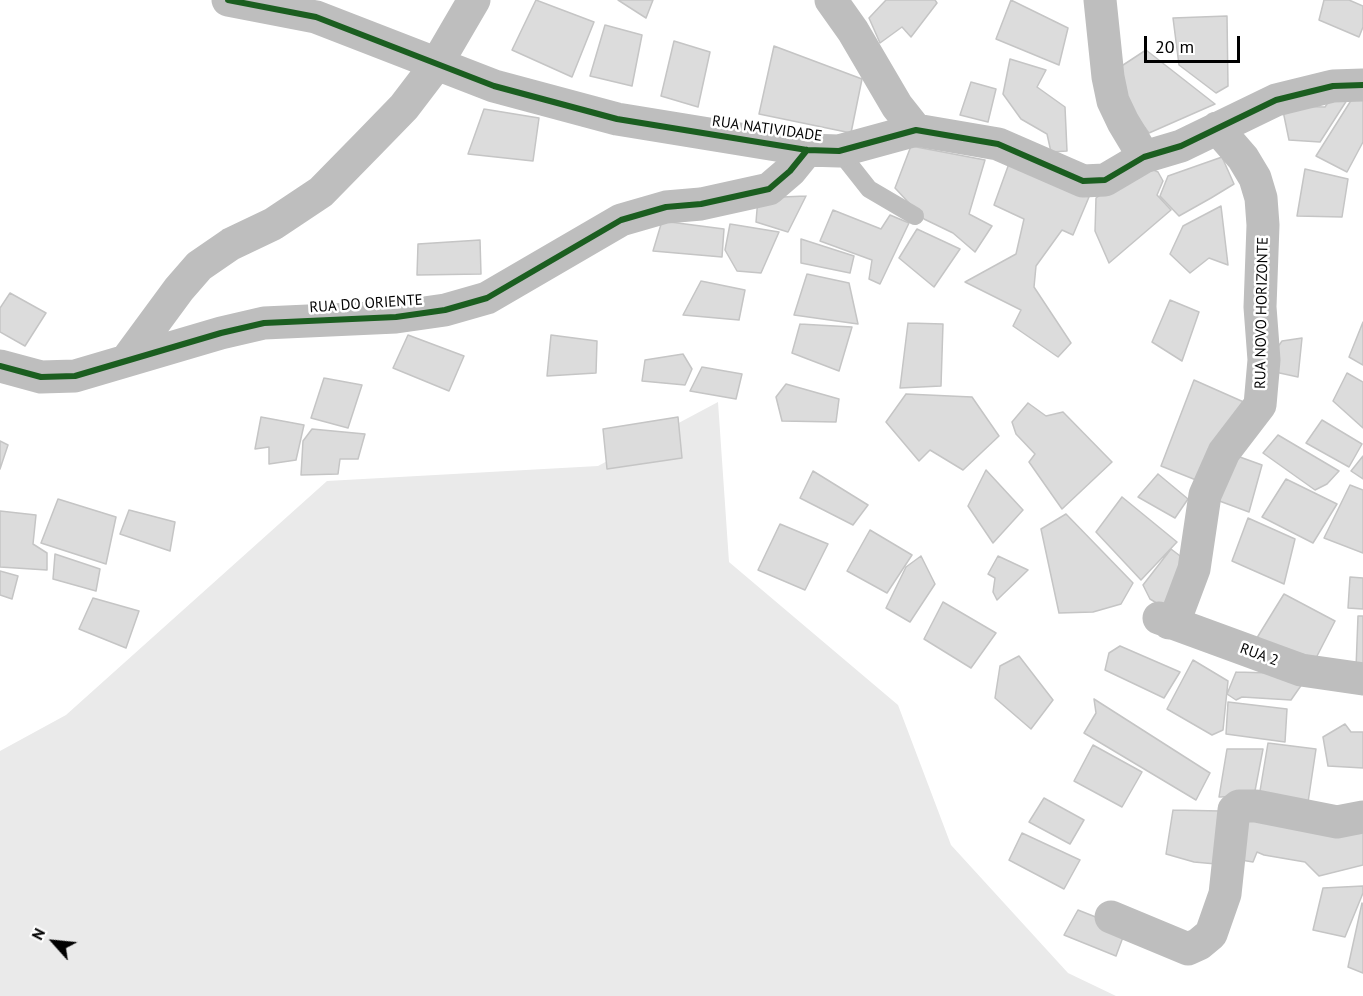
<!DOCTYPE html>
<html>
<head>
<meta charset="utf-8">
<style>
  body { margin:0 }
  #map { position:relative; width:1363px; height:996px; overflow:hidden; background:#fff; font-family:"PT Sans",sans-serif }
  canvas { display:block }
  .north { position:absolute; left:24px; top:912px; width:60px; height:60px; -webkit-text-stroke:4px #fff; paint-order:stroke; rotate:297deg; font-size:16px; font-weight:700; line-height:24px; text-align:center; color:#000 }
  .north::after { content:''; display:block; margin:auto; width:21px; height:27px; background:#000; clip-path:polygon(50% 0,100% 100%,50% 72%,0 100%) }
  .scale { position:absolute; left:1144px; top:36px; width:96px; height:27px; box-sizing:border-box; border:3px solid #000; border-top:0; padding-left:8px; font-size:18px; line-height:21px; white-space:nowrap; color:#000; -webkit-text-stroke:4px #fff; paint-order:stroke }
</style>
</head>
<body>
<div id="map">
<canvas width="1363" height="996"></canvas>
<div class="north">N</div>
<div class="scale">20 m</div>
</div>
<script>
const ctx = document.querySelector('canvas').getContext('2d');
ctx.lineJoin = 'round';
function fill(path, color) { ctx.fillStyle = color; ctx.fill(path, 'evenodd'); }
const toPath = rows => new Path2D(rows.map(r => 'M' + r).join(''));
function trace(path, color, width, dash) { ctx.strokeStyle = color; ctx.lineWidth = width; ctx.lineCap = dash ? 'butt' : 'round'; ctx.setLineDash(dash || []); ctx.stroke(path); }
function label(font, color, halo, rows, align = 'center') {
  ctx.font = font + ' "PT Sans",sans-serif'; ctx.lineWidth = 5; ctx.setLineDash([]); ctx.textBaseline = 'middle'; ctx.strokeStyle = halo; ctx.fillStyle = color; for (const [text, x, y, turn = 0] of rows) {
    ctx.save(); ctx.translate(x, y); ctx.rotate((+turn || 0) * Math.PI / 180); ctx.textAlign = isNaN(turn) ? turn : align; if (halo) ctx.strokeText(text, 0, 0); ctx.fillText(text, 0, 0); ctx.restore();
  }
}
const green = toPath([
  [718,402,729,562,898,705,951,845,1068,973,1116,996,0,996,0,751,66,715,327,481,598,466]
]);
const building = toPath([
  [536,0,594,22,572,77,512,50,536,0],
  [618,0,653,0,646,18,618,0],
  [886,0,935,0,937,3,911,37,902,27,880,43,869,18,886,0],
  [1011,0,1068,28,1059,65,996,39,1011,0],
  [1324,0,1349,0,1363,6,1363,27,1359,37,1319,20,1324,0],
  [1227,16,1228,86,1216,93,1179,65,1173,18,1227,16],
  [605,25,642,35,632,86,590,76,605,25],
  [674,41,710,52,698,107,661,96,674,41],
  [774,46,862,79,851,133,759,114,774,46],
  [1146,50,1215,104,1149,133,1122,97,1117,69,1146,50],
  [1010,59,1046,70,1037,87,1065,107,1067,151,1051,152,1047,134,1021,119,1003,94,1010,59],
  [971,82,996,89,988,122,960,115,971,82],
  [1357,91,1363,95,1363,142,1347,172,1316,156,1357,91],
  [1331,98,1347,100,1320,142,1289,140,1282,106,1325,107,1331,98],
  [484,109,539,118,533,161,468,154,484,109],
  [911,146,985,160,969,214,992,226,975,252,953,233,924,219,895,188,911,146],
  [1222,157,1234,184,1211,198,1179,216,1160,196,1168,176,1222,157],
  [1011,158,1089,197,1073,235,1062,230,1036,266,1034,287,1071,343,1058,357,1013,326,1021,310,965,282,1016,254,1024,219,994,205,1011,158],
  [1143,165,1158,172,1163,181,1157,195,1171,210,1109,263,1095,231,1096,198,1143,165],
  [1305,169,1348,179,1342,217,1297,216,1305,169],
  [806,196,788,232,756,222,758,198,806,196],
  [1221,206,1228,265,1209,258,1190,273,1170,254,1183,226,1221,206],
  [833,210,881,229,890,215,909,223,880,284,869,279,872,260,820,241,833,210],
  [662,221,724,229,722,257,653,251,662,221],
  [730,224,779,232,761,273,737,271,725,250,730,224],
  [917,229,960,249,934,287,899,258,917,229],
  [801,239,854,256,850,273,801,263,801,239],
  [480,240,481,274,417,275,418,244,480,240],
  [807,274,849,283,858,324,794,315,807,274],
  [701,281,745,290,739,320,683,315,701,281],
  [10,293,46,313,25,346,0,332,0,308,10,293],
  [1170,300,1199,312,1182,361,1152,342,1170,300],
  [1363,322,1363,365,1349,357,1363,322],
  [908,323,943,324,941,386,900,388,908,323],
  [800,324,852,327,839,371,792,353,800,324],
  [408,335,464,356,449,391,393,368,408,335],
  [551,335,597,341,596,373,547,376,551,335],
  [1302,338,1298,377,1275,372,1268,361,1282,341,1302,338],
  [683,354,692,369,685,385,642,381,645,360,683,354],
  [702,367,742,374,736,399,690,391,702,367],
  [1347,373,1363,382,1363,428,1333,401,1347,373],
  [324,378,362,385,348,428,311,418,324,378],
  [1194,380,1246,403,1206,484,1161,466,1194,380],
  [786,384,839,399,836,422,782,421,776,397,786,384],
  [906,394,972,397,999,436,963,470,930,450,919,461,886,422,906,394],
  [1028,403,1046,416,1063,412,1112,462,1062,509,1029,462,1035,454,1016,434,1012,422,1028,403],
  [261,417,304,425,296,460,269,464,269,447,255,449,261,417],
  [678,417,682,458,607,469,603,429,678,417],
  [1322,420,1362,444,1349,467,1306,443,1322,420],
  [312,429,365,434,358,459,340,459,338,474,301,475,303,441,312,429],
  [1278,435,1339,471,1327,484,1315,490,1263,453,1278,435],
  [0,441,8,445,0,469,0,441],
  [1226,452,1262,465,1249,512,1206,496,1226,452],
  [1363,456,1363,479,1351,471,1363,456],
  [986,470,1023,510,993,543,968,506,986,470],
  [813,471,868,505,853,525,800,498,813,471],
  [1158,474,1188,499,1175,518,1138,497,1158,474],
  [1286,479,1337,504,1313,543,1262,517,1286,479],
  [1350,485,1363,490,1363,553,1324,538,1350,485],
  [1122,497,1177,542,1141,580,1096,532,1122,497],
  [58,499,116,517,106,564,41,543,58,499],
  [129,510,175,522,170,551,120,534,129,510],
  [0,511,36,515,33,544,47,553,47,570,0,567,0,511],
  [1066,514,1133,583,1121,604,1093,612,1059,613,1041,529,1066,514],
  [1248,518,1295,539,1284,584,1232,561,1248,518],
  [780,524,828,544,805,590,758,570,780,524],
  [870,530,912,555,887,593,847,571,870,530],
  [1171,549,1192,565,1170,611,1150,599,1143,585,1171,549],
  [55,554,100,569,96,591,53,579,55,554],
  [921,556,935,584,910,622,886,608,906,567,921,556],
  [998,556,1028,570,997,600,993,592,995,578,988,574,998,556],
  [0,571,18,576,12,599,0,595,0,571],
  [1350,577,1363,578,1363,609,1348,608,1350,577],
  [1284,594,1335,621,1316,658,1255,641,1284,594],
  [93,598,139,611,126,648,79,629,93,598],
  [943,602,996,633,971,668,924,639,943,602],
  [1358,616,1363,616,1363,669,1356,668,1358,616],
  [1120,646,1180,672,1164,698,1105,670,1109,653,1120,646],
  [1019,656,1053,700,1031,729,995,698,1000,666,1019,656],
  [1193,660,1228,681,1223,730,1212,735,1167,709,1193,660],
  [1236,672,1270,673,1307,677,1291,700,1242,697,1236,700,1227,694,1236,672],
  [1094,699,1210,773,1196,800,1084,733,1096,713,1094,699],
  [1228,702,1287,709,1285,742,1226,734,1228,702],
  [1345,724,1351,732,1363,732,1363,768,1328,766,1323,737,1345,724],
  [1268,743,1316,749,1307,809,1259,797,1268,743],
  [1093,745,1142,772,1122,807,1074,781,1093,745],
  [1227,749,1263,749,1254,796,1219,797,1227,749],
  [1044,798,1084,820,1070,844,1029,822,1044,798],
  [1173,810,1220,811,1216,864,1194,862,1166,854,1173,810],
  [1239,812,1363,825,1363,865,1319,876,1305,862,1264,855,1257,852,1253,862,1235,859,1239,812],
  [1022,833,1080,860,1064,889,1009,860,1022,833],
  [1363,886,1363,893,1345,937,1313,930,1323,888,1363,886],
  [1362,903,1363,904,1363,973,1348,967,1362,903],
  [1078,910,1126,929,1116,956,1064,935,1078,910]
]);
const lane = toPath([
  [839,151,869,189,915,216]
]);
const street = toPath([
  [228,0,316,17,494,86,617,119,807,150,839,151,916,130,998,144,1083,181,1105,180,1144,157,1181,146,1276,100,1333,86,1363,85],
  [831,0,853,31,897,106,916,130],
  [1100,0,1108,77,1113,101,1123,122,1144,157],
  [126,361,179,289,199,266,231,244,273,224,321,192,370,142,404,107,436,65,474,0],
  [0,366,41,377,75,376,221,333,264,323,396,317,445,310,487,298,621,220,666,207,701,204,769,189,790,171,807,150],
  [1159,618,1301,670,1363,679],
  [1169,623,1179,609,1194,569,1205,495,1224,452,1260,405,1264,360,1260,307,1263,225,1261,198,1255,178,1243,158,1217,128],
  [1111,917,1188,949,1199,944,1211,934,1225,894,1234,810,1239,806,1256,806,1337,822,1363,817]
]);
const cycleway = toPath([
  [228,0,316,17,494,86,617,119,807,150,839,151,916,130,998,144,1083,181,1105,180,1144,157,1181,146,1276,100,1333,86,1363,85],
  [0,366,41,377,75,376,221,333,264,323,396,317,445,310,487,298,621,220,666,207,701,204,769,189,790,171,807,150]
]);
const streetNames = [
  ["RUA NATIVIDADE",767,129,8],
  ["RUA DO ORIENTE",366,304,-4],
  ["RUA NOVO HORIZONTE",1262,313,-89],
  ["RUA 2",1259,655,20]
];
fill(green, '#eaeaea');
fill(building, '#dcdcdc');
trace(building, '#c5c5c5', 1.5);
trace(lane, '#bebebe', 18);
trace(street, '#bebebe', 33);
trace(cycleway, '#1b5e20', 6);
label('15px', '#000', '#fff', streetNames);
</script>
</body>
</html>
